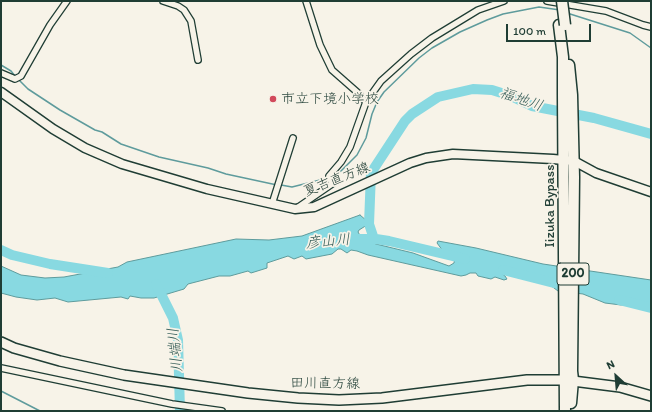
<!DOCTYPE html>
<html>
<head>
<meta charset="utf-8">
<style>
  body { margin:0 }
  #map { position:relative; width:652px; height:412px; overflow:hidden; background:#f7f3e8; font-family:Itim,sans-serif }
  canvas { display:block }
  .frame { position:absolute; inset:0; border:2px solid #1f3d34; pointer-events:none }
  .north { position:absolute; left:596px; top:356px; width:40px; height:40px; -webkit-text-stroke:3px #f7f3e8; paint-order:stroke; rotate:334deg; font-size:11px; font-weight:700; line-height:16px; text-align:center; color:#1f3d34 }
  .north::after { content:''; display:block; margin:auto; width:14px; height:18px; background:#1f3d34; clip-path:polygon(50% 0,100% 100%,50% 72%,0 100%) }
  .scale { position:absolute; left:506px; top:24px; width:85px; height:18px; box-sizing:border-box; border:2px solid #1f3d34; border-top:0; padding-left:5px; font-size:12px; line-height:14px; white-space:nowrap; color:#1f3d34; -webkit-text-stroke:3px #f7f3e8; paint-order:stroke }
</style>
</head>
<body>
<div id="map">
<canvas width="652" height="412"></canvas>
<div class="frame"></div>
<div class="north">N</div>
<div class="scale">100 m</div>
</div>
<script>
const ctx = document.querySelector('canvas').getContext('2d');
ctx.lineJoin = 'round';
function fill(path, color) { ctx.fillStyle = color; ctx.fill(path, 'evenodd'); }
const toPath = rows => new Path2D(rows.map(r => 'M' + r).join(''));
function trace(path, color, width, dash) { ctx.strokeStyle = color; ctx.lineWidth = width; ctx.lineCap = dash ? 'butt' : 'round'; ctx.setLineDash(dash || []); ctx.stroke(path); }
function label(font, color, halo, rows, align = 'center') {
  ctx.font = font + ' Itim,"Klee One",sans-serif'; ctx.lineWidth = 3.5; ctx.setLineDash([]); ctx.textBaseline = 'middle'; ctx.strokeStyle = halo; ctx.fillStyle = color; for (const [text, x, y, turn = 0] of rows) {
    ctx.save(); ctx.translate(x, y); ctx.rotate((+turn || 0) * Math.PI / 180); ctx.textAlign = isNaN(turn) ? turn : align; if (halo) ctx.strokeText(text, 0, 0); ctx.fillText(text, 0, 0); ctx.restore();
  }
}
const water = toPath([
  [360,215,367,221,368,223,367,225,359,230,358,232,361,237,376,244,413,253,449,266,454,263,455,258,443,251,437,243,438,241,476,248,543,264,651,280,651,309,637,303,621,305,605,303,583,294,558,291,550,285,543,283,539,278,500,270,500,272,505,276,507,279,504,280,495,277,491,279,478,276,476,273,470,273,466,275,461,276,368,255,357,251,351,250,347,253,341,249,338,249,332,254,306,259,302,256,294,259,288,256,267,263,267,268,251,273,248,271,230,276,219,276,188,284,184,289,154,298,141,298,130,296,128,299,121,297,68,302,55,298,37,300,16,297,1,293,1,266,21,275,45,278,64,277,118,267,127,262,236,239,269,240,302,236,360,215]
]);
const stream = toPath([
  [567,13,630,33,651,48],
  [1,65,11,71,15,76],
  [18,79,28,89,60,110,95,130,102,132,121,144,159,157,208,168,226,174,277,185],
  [331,177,338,174,357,155,366,138,372,114,377,102,384,92,419,58,432,48,460,32,487,20,503,14,539,7,560,10],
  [281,185,292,187,328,178],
  [1,391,40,411]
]);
const river = toPath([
  [351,239,376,239,389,241,465,259],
  [374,239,369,224,371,173,405,121,412,114,438,97,473,89,492,90,511,96,532,106,594,118,651,134],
  [1,250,12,255,50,264,108,273],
  [503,270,554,283],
  [156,284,173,318,178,340,180,411],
  [619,300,651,308]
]);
const street = toPath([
  [163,1,178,6,184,10,191,21,198,60],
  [306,1,320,45,332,70,357,92,366,102],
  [547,1,606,11,643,25,651,27],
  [1,73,15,79,21,76,50,25,67,1],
  [272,204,293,138],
  [297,208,332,184,329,176,341,162,350,147,366,102,381,81,411,54,432,38,478,10,504,1],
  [1,368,172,404,222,411]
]);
const secondary = toPath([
  [1,92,53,129,85,148,122,164,207,189,295,209,314,207,410,163,426,158,453,154,553,159,574,161,596,173,651,192]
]);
const primary = toPath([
  [1,342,14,348,60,361,124,375,248,393,298,398,339,400,382,398,527,380,565,380,620,387,651,396]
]);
const highway = toPath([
  [559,25,563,57,563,95,565,411],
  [569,65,572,95,574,177,572,371,573,380,571,403]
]);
const highwayBridge = toPath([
  [562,1,565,25]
]);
const markers = [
  [273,99,4,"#d1495b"]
];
const shields = [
  [573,274,32]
];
const shieldNames = [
  ["200",573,274]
];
const poiNames = [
  ["市立下境小学校",281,99]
];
const streetNames = [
  ["夏吉直方線",337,180,-22],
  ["Iizuka Bypass",550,206,-90],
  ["田川直方線",325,384,1]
];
const waterNames = [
  ["福地川",521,100,19],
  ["彦山川",328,242,-5],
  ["川端川",176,350,-96]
];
fill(water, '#88d9e1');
trace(water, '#5e9b9c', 1);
trace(stream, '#5e9b9c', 1.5);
trace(river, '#88d9e1', 10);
trace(street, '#1f3d34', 8);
trace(secondary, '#1f3d34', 11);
trace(primary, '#1f3d34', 12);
trace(highway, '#1f3d34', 13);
trace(street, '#f7f3e8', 5.5);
trace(secondary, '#f7f3e8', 8);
trace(primary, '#f7f3e8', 9);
trace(highway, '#f7f3e8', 10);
trace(highwayBridge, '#1f3d34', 13, []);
trace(highwayBridge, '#f7f3e8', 10);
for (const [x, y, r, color] of markers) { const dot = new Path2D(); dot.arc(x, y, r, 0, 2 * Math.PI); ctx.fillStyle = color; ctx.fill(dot); trace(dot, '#f7f3e8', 1.5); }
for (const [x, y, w] of shields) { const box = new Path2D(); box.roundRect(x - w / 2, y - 11, w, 22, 3); ctx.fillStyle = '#f7f3e8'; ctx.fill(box); trace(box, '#1f3d34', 1); }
label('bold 13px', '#1f3d34', null, shieldNames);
label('14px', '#1f3d34', '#f7f3e8', poiNames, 'left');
label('14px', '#1f3d34', '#f7f3e8', streetNames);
label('italic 15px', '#345c57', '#f7f3e8', waterNames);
</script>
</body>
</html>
